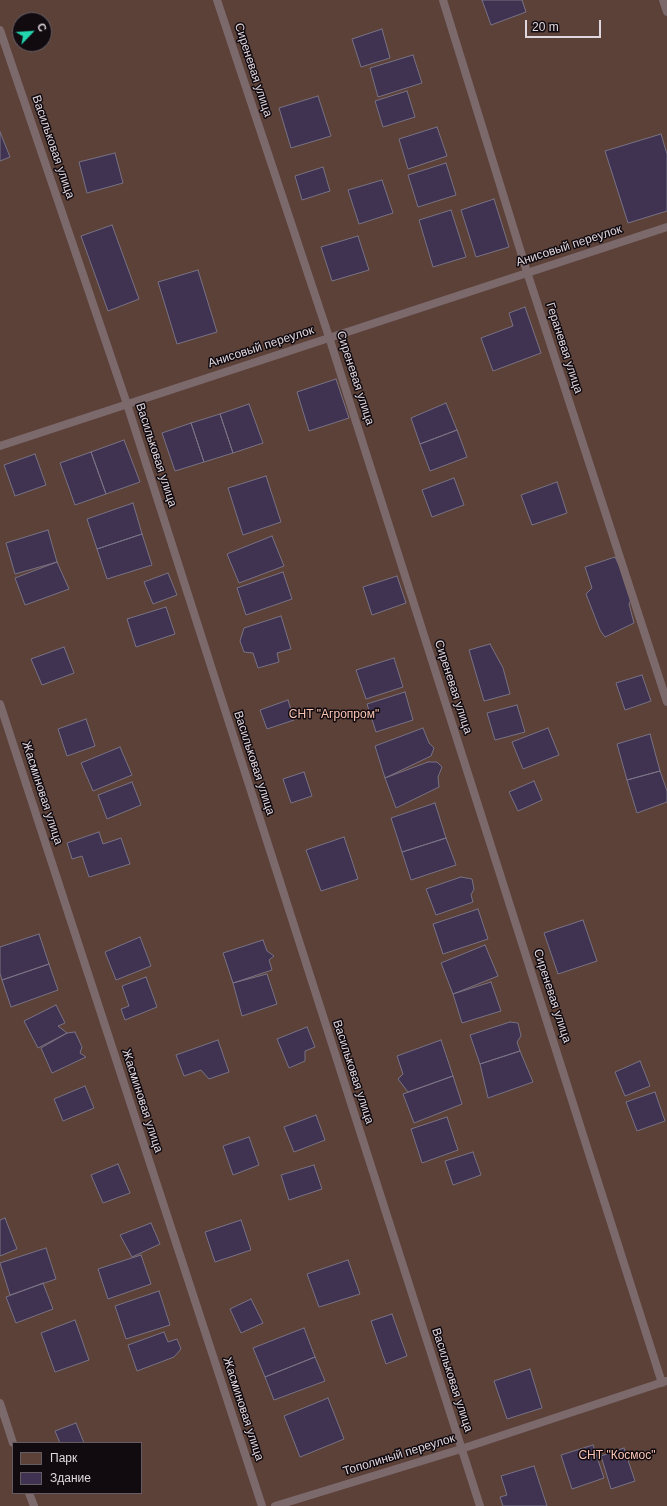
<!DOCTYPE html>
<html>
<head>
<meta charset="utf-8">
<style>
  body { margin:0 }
  #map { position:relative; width:667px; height:1506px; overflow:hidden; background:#2d1f2a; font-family:Arial,sans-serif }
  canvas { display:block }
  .legend { position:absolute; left:12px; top:1442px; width:130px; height:52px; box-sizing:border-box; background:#110b10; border:1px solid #645c62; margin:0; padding:5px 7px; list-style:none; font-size:12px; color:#e0d6dd }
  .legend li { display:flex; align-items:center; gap:8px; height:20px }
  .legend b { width:20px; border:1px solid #645c62 }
  .north { position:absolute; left:12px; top:12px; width:40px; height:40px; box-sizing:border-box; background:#110b10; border:1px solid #645c62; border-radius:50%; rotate:65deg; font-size:11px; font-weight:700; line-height:16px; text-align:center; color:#e0d6dd }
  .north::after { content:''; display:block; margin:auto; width:14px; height:18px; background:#22d5af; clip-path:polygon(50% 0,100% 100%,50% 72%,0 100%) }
  .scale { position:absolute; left:525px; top:20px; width:76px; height:18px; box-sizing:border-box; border:2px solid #e0d6dd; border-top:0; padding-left:5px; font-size:12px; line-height:14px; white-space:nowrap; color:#e0d6dd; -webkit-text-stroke:3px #110b10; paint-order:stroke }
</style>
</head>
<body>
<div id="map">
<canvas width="667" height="1506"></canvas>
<ul class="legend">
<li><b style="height:11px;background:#5c4139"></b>Парк</li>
<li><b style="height:11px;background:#3f3351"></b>Здание</li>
</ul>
<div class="north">С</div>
<div class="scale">20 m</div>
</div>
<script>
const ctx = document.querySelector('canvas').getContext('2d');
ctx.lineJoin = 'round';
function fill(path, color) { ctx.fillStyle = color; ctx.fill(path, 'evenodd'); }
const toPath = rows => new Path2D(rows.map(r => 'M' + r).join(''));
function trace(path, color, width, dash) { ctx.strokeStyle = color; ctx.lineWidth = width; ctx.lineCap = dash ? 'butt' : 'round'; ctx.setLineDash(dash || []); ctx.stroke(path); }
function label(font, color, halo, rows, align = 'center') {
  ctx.font = font + ' Arial,sans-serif'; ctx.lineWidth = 3; ctx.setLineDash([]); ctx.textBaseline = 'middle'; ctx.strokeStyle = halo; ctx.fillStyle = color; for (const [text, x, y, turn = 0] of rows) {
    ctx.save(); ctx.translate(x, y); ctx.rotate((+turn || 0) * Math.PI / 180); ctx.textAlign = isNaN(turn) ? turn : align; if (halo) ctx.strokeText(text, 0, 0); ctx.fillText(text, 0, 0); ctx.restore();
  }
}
const green = toPath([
  [0,0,667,0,667,1506,0,1506],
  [20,20,44,20,44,44,20,44],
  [13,1443,141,1443,141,1493,13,1493]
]);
const building = toPath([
  [482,0,522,0,526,12,491,25,482,0],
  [382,29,390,58,361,67,352,39,382,29],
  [413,55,422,83,378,97,370,68,413,55],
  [407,91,415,117,383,127,375,101,407,91],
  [318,96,331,136,291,148,279,108,318,96],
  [437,127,447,156,408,169,399,139,437,127],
  [0,132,10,157,0,161,0,132],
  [661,134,667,154,667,211,628,223,605,151,661,134],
  [115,153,123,183,87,193,79,162,115,153],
  [446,163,456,195,418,207,408,175,446,163],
  [323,167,330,191,302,200,295,176,323,167],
  [382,180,393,213,359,224,348,190,382,180],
  [494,199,509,247,476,257,461,210,494,199],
  [451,210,466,257,433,267,419,220,451,210],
  [112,225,139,299,108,311,81,236,112,225],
  [358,236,369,270,332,281,321,247,358,236],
  [198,270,217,332,177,344,158,282,198,270],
  [525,307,541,353,493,371,481,338,513,326,509,313,525,307],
  [336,379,349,418,309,431,297,392,336,379],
  [446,403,457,430,420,444,411,418,446,403],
  [249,404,263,443,233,453,220,414,249,404],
  [220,414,233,453,204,462,191,423,220,414],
  [191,423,204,462,175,471,162,433,191,423],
  [457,430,467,457,430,471,420,444,457,430],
  [124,440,140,482,106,494,91,452,124,440],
  [91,452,106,494,75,505,60,463,91,452],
  [35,454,46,485,15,496,4,465,35,454],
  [266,476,281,522,243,535,228,488,266,476],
  [454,478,464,505,432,517,422,490,454,478],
  [557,482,567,513,532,525,521,495,557,482],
  [133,503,142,534,97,549,87,519,133,503],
  [48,530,57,562,15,574,6,543,48,530],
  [142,534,152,565,107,579,97,549,142,534],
  [272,536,284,566,239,583,227,554,272,536],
  [615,557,624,575,632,598,629,604,634,623,605,637,600,630,586,594,592,588,585,567,615,557],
  [57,562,69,589,25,605,15,578,57,562],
  [283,572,292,599,246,615,237,588,283,572],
  [168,573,177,595,153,604,144,582,168,573],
  [397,576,406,603,372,615,363,587,397,576],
  [166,607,175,634,136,647,127,619,166,607],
  [281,616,291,649,277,653,279,662,258,668,253,653,244,652,240,641,244,628,281,616],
  [490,644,503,668,510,694,484,701,469,650,490,644],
  [64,647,74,673,42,685,31,659,64,647],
  [394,658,403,687,366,699,356,670,394,658],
  [642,675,651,701,625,710,616,683,642,675],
  [405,692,413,720,376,732,367,704,405,692],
  [288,700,294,720,267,729,260,710,288,700],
  [517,705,525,732,495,740,487,713,517,705],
  [86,719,95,746,67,756,58,729,86,719],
  [423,728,429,743,434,748,431,756,385,778,375,746,423,728],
  [548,728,559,755,523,769,512,742,548,728],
  [650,734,660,771,627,780,617,744,650,734],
  [120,747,132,775,93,791,81,763,120,747],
  [428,762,437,762,442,767,438,777,439,787,396,808,385,778,428,762],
  [660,771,667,791,667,802,637,813,627,780,660,771],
  [304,772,312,796,291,803,283,779,304,772],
  [534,781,542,800,518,811,509,792,534,781],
  [132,782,141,805,107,819,98,795,132,782],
  [435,803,446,838,402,852,391,818,435,803],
  [99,832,103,844,121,838,130,864,89,877,82,856,72,859,67,843,99,832],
  [344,837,358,879,321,891,306,850,344,837],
  [446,838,456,865,411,880,402,852,446,838],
  [461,877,472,879,474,889,471,895,473,902,436,915,426,889,461,877],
  [478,909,488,939,443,954,433,924,478,909],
  [583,920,597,961,558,974,544,933,583,920],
  [39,934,49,964,2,980,0,973,0,947,39,934],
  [140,937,151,966,116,980,105,952,140,937],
  [263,940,267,951,274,956,269,960,272,970,233,983,223,953,263,940],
  [485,945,498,976,453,994,441,963,485,945],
  [49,964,58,990,11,1007,2,980,49,964],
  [267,974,277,1004,242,1016,233,983,267,974],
  [146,977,157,1007,125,1020,121,1009,129,1006,122,986,146,977],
  [491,982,501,1011,462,1023,453,994,491,982],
  [56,1005,65,1023,58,1026,67,1033,38,1048,24,1021,56,1005],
  [510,1022,518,1023,521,1036,517,1042,520,1051,480,1064,470,1035,510,1022],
  [307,1027,315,1047,305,1051,305,1061,289,1068,277,1039,307,1027],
  [75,1032,82,1047,80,1053,86,1057,52,1073,41,1048,67,1033,75,1032],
  [218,1040,229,1072,209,1079,201,1070,184,1076,176,1055,218,1040],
  [441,1040,453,1076,408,1092,398,1079,403,1074,397,1056,441,1040],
  [520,1051,533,1082,488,1098,480,1064,520,1051],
  [640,1061,650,1086,625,1096,615,1072,640,1061],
  [453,1076,462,1104,414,1123,403,1094,453,1076],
  [85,1086,94,1108,63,1121,54,1099,85,1086],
  [655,1092,665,1121,637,1131,626,1102,655,1092],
  [316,1115,325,1140,294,1152,284,1127,316,1115],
  [447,1117,458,1150,422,1163,411,1129,447,1117],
  [249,1137,259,1165,233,1175,223,1146,249,1137],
  [473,1152,481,1175,453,1185,445,1161,473,1152],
  [118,1164,130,1193,103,1203,91,1175,118,1164],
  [314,1165,322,1189,289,1200,281,1175,314,1165],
  [5,1218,17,1249,0,1256,0,1220,5,1218],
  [241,1220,251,1250,215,1262,205,1232,241,1220],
  [151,1223,160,1244,132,1257,120,1235,151,1223],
  [46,1248,56,1279,10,1295,0,1263,46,1248],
  [141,1255,151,1284,108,1299,98,1269,141,1255],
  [348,1260,360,1294,319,1307,307,1274,348,1260],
  [43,1283,53,1309,16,1323,6,1297,43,1283],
  [159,1291,170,1325,126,1339,115,1306,159,1291],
  [251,1299,263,1323,241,1333,230,1309,251,1299],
  [392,1314,407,1356,386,1364,371,1321,392,1314],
  [75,1320,89,1360,55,1372,41,1333,75,1320],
  [304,1328,315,1357,265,1377,253,1348,304,1328],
  [164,1332,168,1342,177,1339,181,1349,174,1357,137,1371,128,1345,164,1332],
  [315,1357,325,1381,274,1400,265,1377,315,1357],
  [530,1369,542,1408,507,1419,494,1381,530,1369],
  [328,1398,344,1439,300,1457,284,1416,328,1398],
  [76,1423,84,1443,60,1443,55,1431,76,1423],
  [593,1445,604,1478,572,1489,561,1455,593,1445],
  [624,1448,635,1481,611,1489,601,1456,624,1448],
  [534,1466,547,1506,503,1506,500,1497,507,1495,501,1476,534,1466]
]);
const lane = toPath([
  [217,0,329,337,662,1383],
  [443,0,527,272,667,702],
  [663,0,667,12],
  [0,30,127,404,480,1506],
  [0,446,667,227],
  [0,704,262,1506],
  [0,1403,13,1443],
  [29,1493,34,1506],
  [275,1506,461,1449,666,1381]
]);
const streetNames = [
  ["Сиреневая улица",253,70,72],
  ["Васильковая улица",53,147,71],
  ["Анисовый переулок",569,246,-18],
  ["Анисовый переулок",261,347,-18],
  ["Гераневая улица",564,348,72],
  ["Сиреневая улица",355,378,72],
  ["Васильковая улица",156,455,72],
  ["Сиреневая улица",453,687,72],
  ["Васильковая улица",254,763,72],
  ["Жасминовая улица",42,793,72],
  ["Сиреневая улица",552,996,72],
  ["Васильковая улица",353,1072,72],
  ["Жасминовая улица",142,1101,72],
  ["Васильковая улица",452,1380,72],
  ["Жасминовая улица",243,1409,72],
  ["Тополиный переулок",399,1455,-17]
];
const parkNames = [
  ["СНТ \"Агропром\"",334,715],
  ["СНТ \"Космос\"",617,1456]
];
fill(green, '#5c4139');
fill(building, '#3f3351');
trace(building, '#787284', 1);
trace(lane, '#7c696c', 8);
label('12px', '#e0d6dd', '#110b10', streetNames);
label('12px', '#fcc6b4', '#110b10', parkNames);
</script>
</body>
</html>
